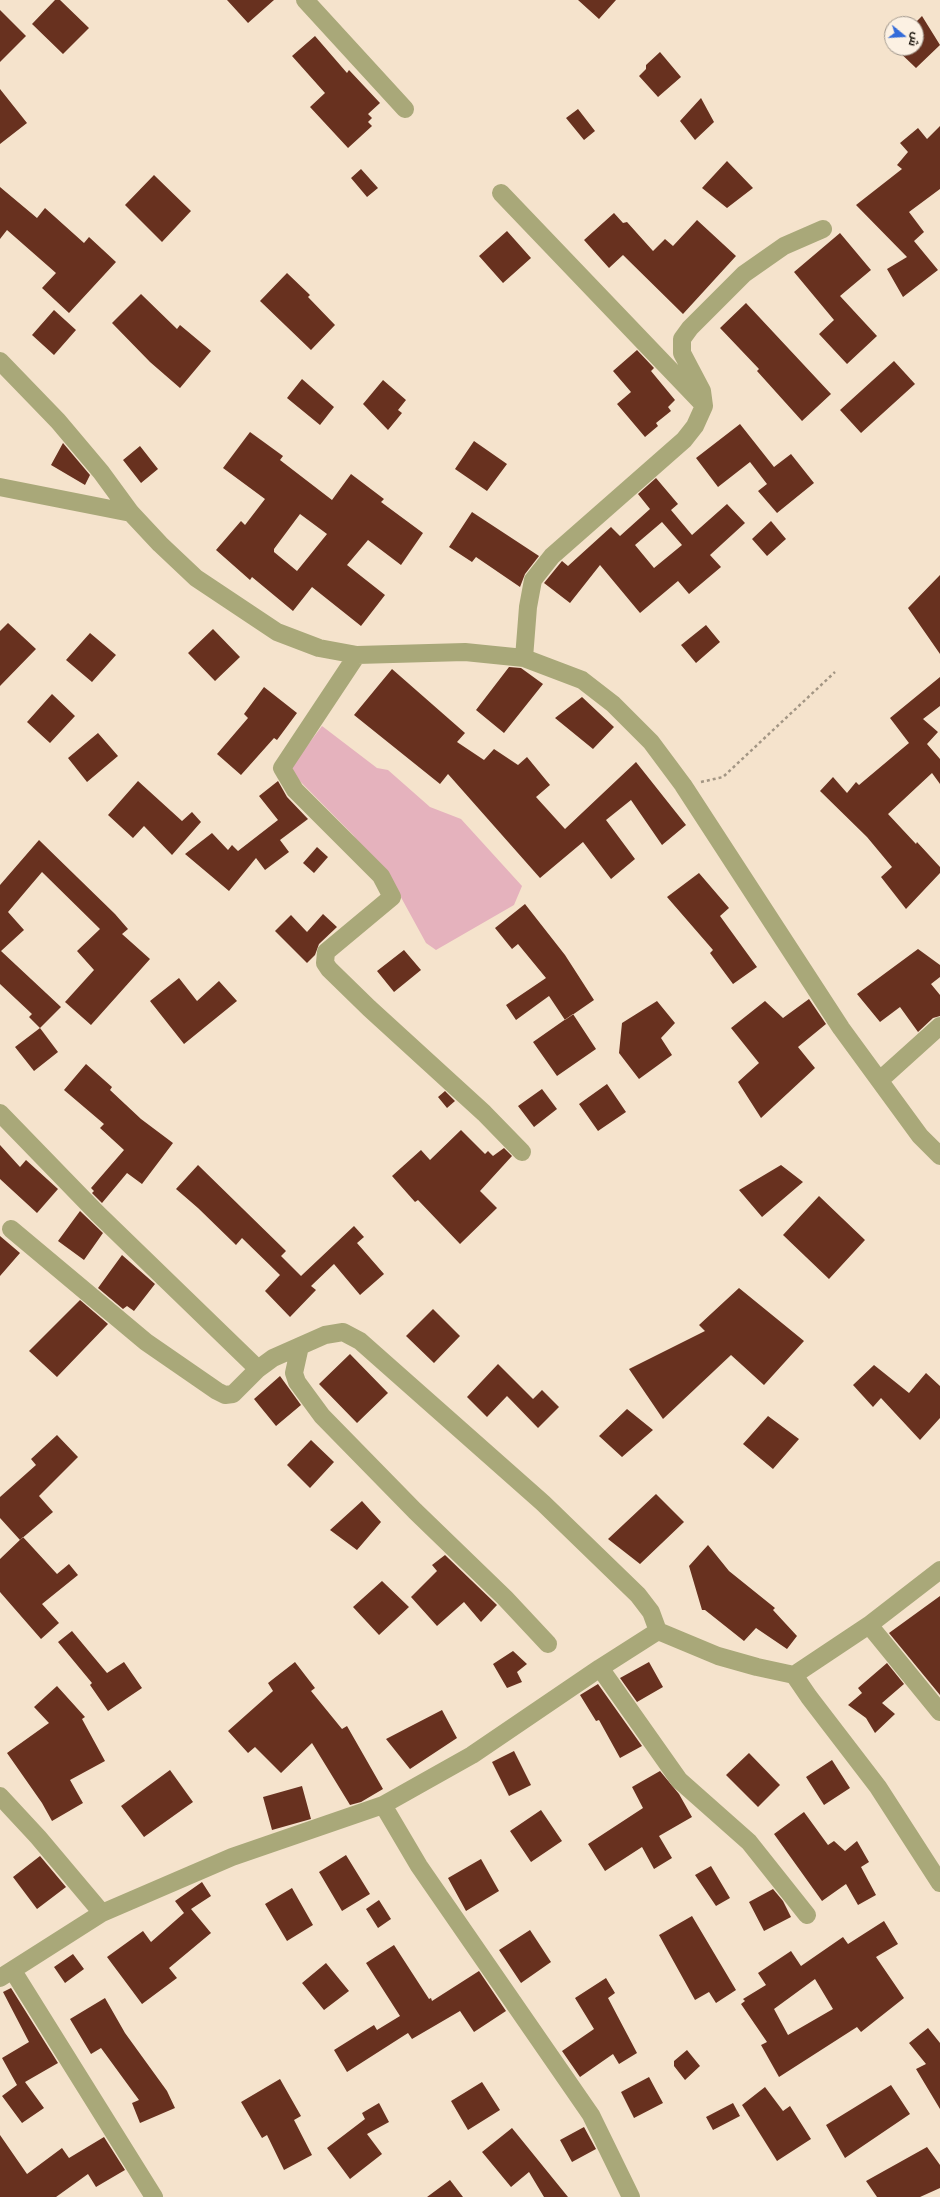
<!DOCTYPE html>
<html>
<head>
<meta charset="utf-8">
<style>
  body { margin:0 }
  #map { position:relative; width:940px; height:2197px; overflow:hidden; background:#f5e3cc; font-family:Merriweather,Cairo,serif }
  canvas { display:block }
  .north { position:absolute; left:884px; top:16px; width:40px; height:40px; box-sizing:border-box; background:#fcf1e3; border:1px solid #a0978c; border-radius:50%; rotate:108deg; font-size:11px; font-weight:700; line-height:16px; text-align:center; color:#171109 }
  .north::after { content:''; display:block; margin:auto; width:14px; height:18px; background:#336bd9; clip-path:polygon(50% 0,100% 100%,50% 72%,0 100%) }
</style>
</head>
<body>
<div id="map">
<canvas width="940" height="2197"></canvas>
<div class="north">ش</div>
</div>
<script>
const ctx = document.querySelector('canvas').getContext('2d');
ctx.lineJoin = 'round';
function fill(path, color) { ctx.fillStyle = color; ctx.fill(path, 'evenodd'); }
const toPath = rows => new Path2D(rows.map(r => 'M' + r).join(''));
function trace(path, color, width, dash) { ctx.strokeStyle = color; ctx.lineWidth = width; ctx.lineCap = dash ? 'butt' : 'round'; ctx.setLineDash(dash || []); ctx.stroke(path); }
const green = toPath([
  [322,726,377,768,388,770,430,807,461,819,522,886,514,905,436,950,426,943,397,890,353,835,289,770]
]);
const building = toPath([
  [55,0,60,0,89,28,63,54,32,24],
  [227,0,274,0,248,23],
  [578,0,616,0,599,19],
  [0,10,26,36,0,62],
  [922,16,940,45,916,68,895,48,916,48,916,24,914,24],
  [315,36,347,73,349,70,380,103,368,114,372,118,368,122,372,126,348,148,310,107,325,93,292,56],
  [660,52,681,77,658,97,639,76,646,69,646,65],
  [0,89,27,123,0,144],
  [701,98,714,122,695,140,680,121],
  [578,109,595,131,584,140,566,118],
  [940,126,940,189,909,212,924,232,914,241,938,270,903,297,887,269,907,257,856,205,902,169,897,165,908,152,900,143,918,128,927,139],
  [727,161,753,188,727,208,702,188],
  [361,169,378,188,367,197,351,178],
  [154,175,191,211,162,242,125,205],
  [0,187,37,218,45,208,84,243,89,237,116,262,69,313,42,288,56,273,7,230,0,239],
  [614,213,623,223,627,222,653,251,665,239,673,246,697,220,736,256,683,314,623,255,609,268,584,240],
  [507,231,531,258,503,283,479,256],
  [840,233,871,270,840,296,877,336,847,364,819,334,834,320,794,272],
  [287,273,310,295,308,297,335,325,311,350,260,301],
  [141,294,177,329,180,325,211,351,180,388,150,362,112,323],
  [746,303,831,394,802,421,757,371,759,369,720,328],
  [54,310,76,330,54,355,32,335],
  [637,350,654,368,651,371,675,400,668,407,671,411,656,423,658,426,645,437,617,404,631,392,613,371],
  [894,361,915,384,861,433,840,410],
  [302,379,334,407,320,425,287,398],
  [383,380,406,400,398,410,402,413,388,430,363,404],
  [740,424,774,467,791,454,814,483,777,513,758,491,767,484,750,462,718,487,696,458],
  [250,432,283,456,280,460,332,500,351,474,384,499,381,502,423,533,401,565,368,540,347,565,385,595,361,626,312,587,293,611,252,577,250,580,216,550,241,521,245,525,265,499,223,468],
  [300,514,327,534,297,571,274,552,274,549],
  [474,441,507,464,487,491,455,469],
  [63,443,90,475,85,485,51,465],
  [140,446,158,469,141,483,123,460],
  [656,478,678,504,671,510,692,535,727,504,745,523,710,555,721,567,689,594,678,581,640,613,600,565,570,603,544,583,562,561,568,566,611,527,620,536,650,509,638,494],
  [662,522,682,545,654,568,635,545],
  [472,512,539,556,525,574,520,587,476,557,472,562,449,547],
  [771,521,786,539,767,556,752,539],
  [940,575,940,654,908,608],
  [8,623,36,649,0,686,0,631],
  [706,625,720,642,696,663,681,645],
  [213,629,240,657,215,681,188,653],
  [90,633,116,655,92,682,66,660],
  [509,667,521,668,543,684,504,733,476,710],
  [392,669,465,733,457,742,484,760,494,749,518,765,527,757,550,785,536,797,565,829,636,762,686,825,662,845,631,800,606,820,635,859,611,879,583,842,540,878,448,774,440,784,354,715],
  [940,677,940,706,923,719,938,732,927,744,940,759,940,784,932,773,888,814,916,844,917,842,940,867,940,873,906,909,881,877,892,867,867,837,820,791,833,777,847,793,856,782,859,785,909,743,890,718],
  [264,687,297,713,277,740,274,738,241,775,217,754,248,718,244,714],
  [52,694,75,716,50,743,27,722],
  [582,697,614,727,593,749,555,718],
  [98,733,118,756,87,782,68,758],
  [138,781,182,821,192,812,201,822,172,855,144,826,133,838,108,815],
  [278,781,287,797,308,819,280,840,289,852,265,870,256,858,229,891,185,854,212,833,228,850,232,845,238,851,278,820,259,796],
  [39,840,115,914,128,929,122,934,150,959,91,1025,65,1002,94,970,77,951,100,929,42,872,8,912,24,930,1,951,61,1007,40,1028,29,1017,32,1014,0,984,0,885],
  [317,847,328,857,314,873,303,863],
  [699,873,729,908,720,916,757,967,733,984,710,953,713,950,667,897],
  [525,904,565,955,594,1000,565,1020,549,996,516,1020,506,1005,546,978,518,944,512,949,495,928],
  [323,914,337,927,319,944,315,955,307,963,275,931,291,915,307,932],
  [918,949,940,965,940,977,931,984,940,995,940,1016,933,1018,918,1032,900,1007,880,1022,857,994],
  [404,950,421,970,394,992,377,971],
  [179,978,197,1001,219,981,237,1001,184,1044,150,1001],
  [809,999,826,1024,798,1047,815,1068,761,1118,738,1082,759,1063,731,1028,765,1001,783,1018],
  [657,1001,675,1023,661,1038,672,1055,639,1079,619,1053,622,1023],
  [573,1014,596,1049,557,1076,533,1042],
  [40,1028,58,1052,34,1071,15,1047],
  [86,1064,112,1087,110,1090,141,1119,173,1143,142,1184,127,1173,102,1203,92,1193,94,1191,91,1188,124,1150,100,1128,104,1124,64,1090],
  [607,1084,626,1112,598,1131,579,1104],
  [542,1089,557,1109,534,1127,518,1106],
  [445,1091,455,1101,447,1108,438,1097],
  [461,1130,485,1154,488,1151,493,1156,504,1148,512,1156,480,1191,497,1208,460,1244,418,1200,415,1202,392,1176,421,1150,430,1160],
  [0,1145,20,1167,26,1160,58,1189,37,1213,0,1179],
  [198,1165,286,1251,281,1256,301,1276,354,1226,364,1237,357,1243,384,1274,360,1295,334,1264,311,1286,316,1290,290,1317,265,1291,280,1275,242,1238,236,1245,198,1208,176,1189],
  [781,1165,803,1182,762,1217,739,1190],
  [819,1196,865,1240,829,1279,783,1235],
  [80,1211,103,1233,84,1260,58,1241],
  [0,1236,20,1253,0,1276],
  [122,1255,155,1284,134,1311,127,1306,123,1309,98,1288],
  [739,1288,804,1341,764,1385,731,1355,663,1419,629,1369,705,1331,699,1325],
  [80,1300,108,1324,57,1377,29,1351],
  [433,1309,460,1336,434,1363,406,1336],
  [350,1354,388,1393,357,1423,319,1384],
  [498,1364,533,1399,542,1390,559,1407,538,1428,507,1396,487,1417,467,1397],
  [874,1365,909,1393,926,1373,940,1386,940,1418,920,1440,881,1398,873,1407,853,1385],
  [280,1376,301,1405,276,1426,254,1399],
  [627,1409,653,1430,622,1457,599,1436],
  [768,1416,799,1439,773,1469,743,1444],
  [57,1435,78,1457,39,1496,53,1512,20,1540,0,1518,0,1497,36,1465,31,1459],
  [311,1440,334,1462,310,1488,287,1465],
  [656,1494,684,1522,640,1564,608,1539],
  [362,1501,381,1522,357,1550,330,1530],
  [23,1537,57,1574,69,1564,78,1575,42,1604,59,1623,41,1639,0,1592,0,1559],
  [708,1545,729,1571,775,1608,773,1610,797,1636,787,1649,756,1628,744,1641,705,1610,702,1610,689,1566],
  [445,1555,497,1605,481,1622,464,1602,437,1626,411,1597,437,1571,432,1565],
  [382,1581,409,1607,379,1635,353,1607],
  [940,1596,940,1695,889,1633],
  [72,1631,107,1673,124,1662,142,1688,108,1711,90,1685,92,1683,58,1642],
  [513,1651,527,1664,517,1672,522,1682,507,1688,493,1664],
  [295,1662,315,1688,311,1691,342,1729,347,1726,383,1789,361,1802,350,1805,312,1743,281,1773,255,1747,248,1753,228,1731,273,1691,268,1683],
  [649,1662,663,1687,637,1702,620,1678],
  [887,1663,904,1684,882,1703,895,1714,875,1733,866,1718,848,1705,862,1693,858,1688],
  [598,1684,642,1746,620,1758,599,1720,596,1721,580,1695],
  [57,1686,85,1717,82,1719,105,1761,70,1780,83,1803,52,1821,42,1803,7,1753,49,1723,34,1707],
  [442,1710,457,1738,410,1769,386,1739],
  [514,1751,531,1785,509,1796,492,1762],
  [749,1753,780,1785,758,1807,726,1775],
  [832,1760,850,1788,824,1805,806,1777],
  [170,1770,193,1802,144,1837,121,1806],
  [660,1771,679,1794,692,1817,659,1836,672,1858,654,1869,642,1847,605,1871,588,1844,643,1808,632,1787],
  [302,1786,311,1819,272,1830,263,1797],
  [541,1810,562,1841,531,1862,510,1831],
  [804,1812,828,1845,834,1841,845,1851,857,1841,869,1862,861,1867,876,1895,858,1905,846,1884,822,1901,774,1834],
  [346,1855,370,1894,342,1911,319,1872],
  [40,1856,66,1887,37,1909,13,1877],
  [481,1859,499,1891,466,1911,448,1878],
  [711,1866,730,1898,716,1906,695,1875],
  [202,1882,211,1896,191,1909,211,1933,169,1968,177,1978,142,2004,107,1957,143,1931,151,1942,184,1913,175,1901],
  [292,1888,313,1925,287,1941,265,1904],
  [773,1889,783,1901,791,1917,764,1931,749,1902],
  [379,1900,391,1919,378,1928,366,1909],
  [692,1916,736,1990,716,2003,709,1992,695,2000,659,1935],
  [884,1921,898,1944,876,1957,904,1998,861,2032,857,2027,779,2077,761,2045,767,2042,741,2004,745,2001,743,1999,766,1985,758,1973,791,1951,801,1966,843,1937,848,1944],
  [815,1979,833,2009,788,2035,774,2009],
  [530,1930,551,1962,521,1983,499,1950],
  [394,1945,429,1999,431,1998,432,2001,479,1971,506,2011,474,2032,460,2011,412,2039,408,2033,347,2072,334,2050,374,2025,377,2030,400,2016,366,1963],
  [73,1954,84,1969,65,1983,54,1967],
  [326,1963,349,1991,324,2010,302,1983],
  [606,1978,615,1993,608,1998,637,2053,619,2064,613,2054,580,2077,562,2051,594,2029,575,1998],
  [11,1988,58,2063,25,2082,44,2108,22,2123,2,2096,17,2085,2,2058,29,2042,3,1992],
  [105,1998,125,2033,167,2091,175,2108,140,2123,132,2103,139,2100,101,2048,91,2054,70,2019],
  [928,2028,940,2043,940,2109,916,2069,926,2064,909,2043],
  [687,2050,700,2066,685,2080,674,2066,674,2061],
  [649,2077,663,2103,634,2118,621,2092],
  [280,2079,301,2116,294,2120,312,2155,284,2170,267,2135,262,2138,241,2102],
  [482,2082,500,2110,468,2130,451,2101],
  [891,2085,910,2114,845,2158,826,2125],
  [765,2087,783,2111,790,2106,811,2139,777,2161,742,2105],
  [379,2103,389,2122,367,2134,382,2154,350,2179,327,2148,365,2119,362,2113],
  [733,2103,740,2116,713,2130,706,2117],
  [584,2127,596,2149,572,2162,560,2140],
  [512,2128,568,2197,544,2197,529,2172,511,2187,482,2152],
  [0,2135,27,2174,62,2148,69,2158,104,2137,125,2170,96,2187,88,2174,56,2197,0,2197],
  [927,2147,940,2165,940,2188,920,2197,877,2197,866,2181],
  [450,2180,463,2197,427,2197]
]);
const path = toPath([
  [701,782,723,777,835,672]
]);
const street = toPath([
  [305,0,405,109],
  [501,193,701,402],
  [0,361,58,421,101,472,131,513,160,544,196,578,277,632,319,648,357,655,465,652,524,658,582,680,613,704,651,742,683,785,841,1028,920,1136,940,1156],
  [0,487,131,513],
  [357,655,282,768,295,790,381,876,392,897,326,952,325,963,329,969,369,1008,484,1113,522,1152],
  [524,658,528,607,533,580,552,556,684,440,695,426,704,406,702,391,682,353,682,339,690,328,744,274,784,246,823,229],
  [880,1080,940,1026],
  [0,1113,97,1213,258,1369,273,1358,325,1335,343,1332,360,1341,543,1503,638,1595,651,1612,658,1631,718,1656,757,1667,794,1675,869,1625,940,1570],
  [11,1229,146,1342,217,1391,225,1395,233,1394,258,1369],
  [300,1346,294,1373,297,1382,322,1416,415,1511,505,1598,548,1644],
  [869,1625,940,1712],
  [600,1668,679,1780,749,1842,807,1915],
  [794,1675,809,1697,878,1787,940,1883],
  [0,1796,38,1837,102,1913],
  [383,1805,419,1866,591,2115,631,2197],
  [13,1971,154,2197],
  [0,1978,102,1913,232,1857,383,1805,472,1755,600,1668,658,1631]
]);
fill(green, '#e5b2bd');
fill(building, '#68311f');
trace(path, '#a39684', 2.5, [3, 3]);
trace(street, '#a9a879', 18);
</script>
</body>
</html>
